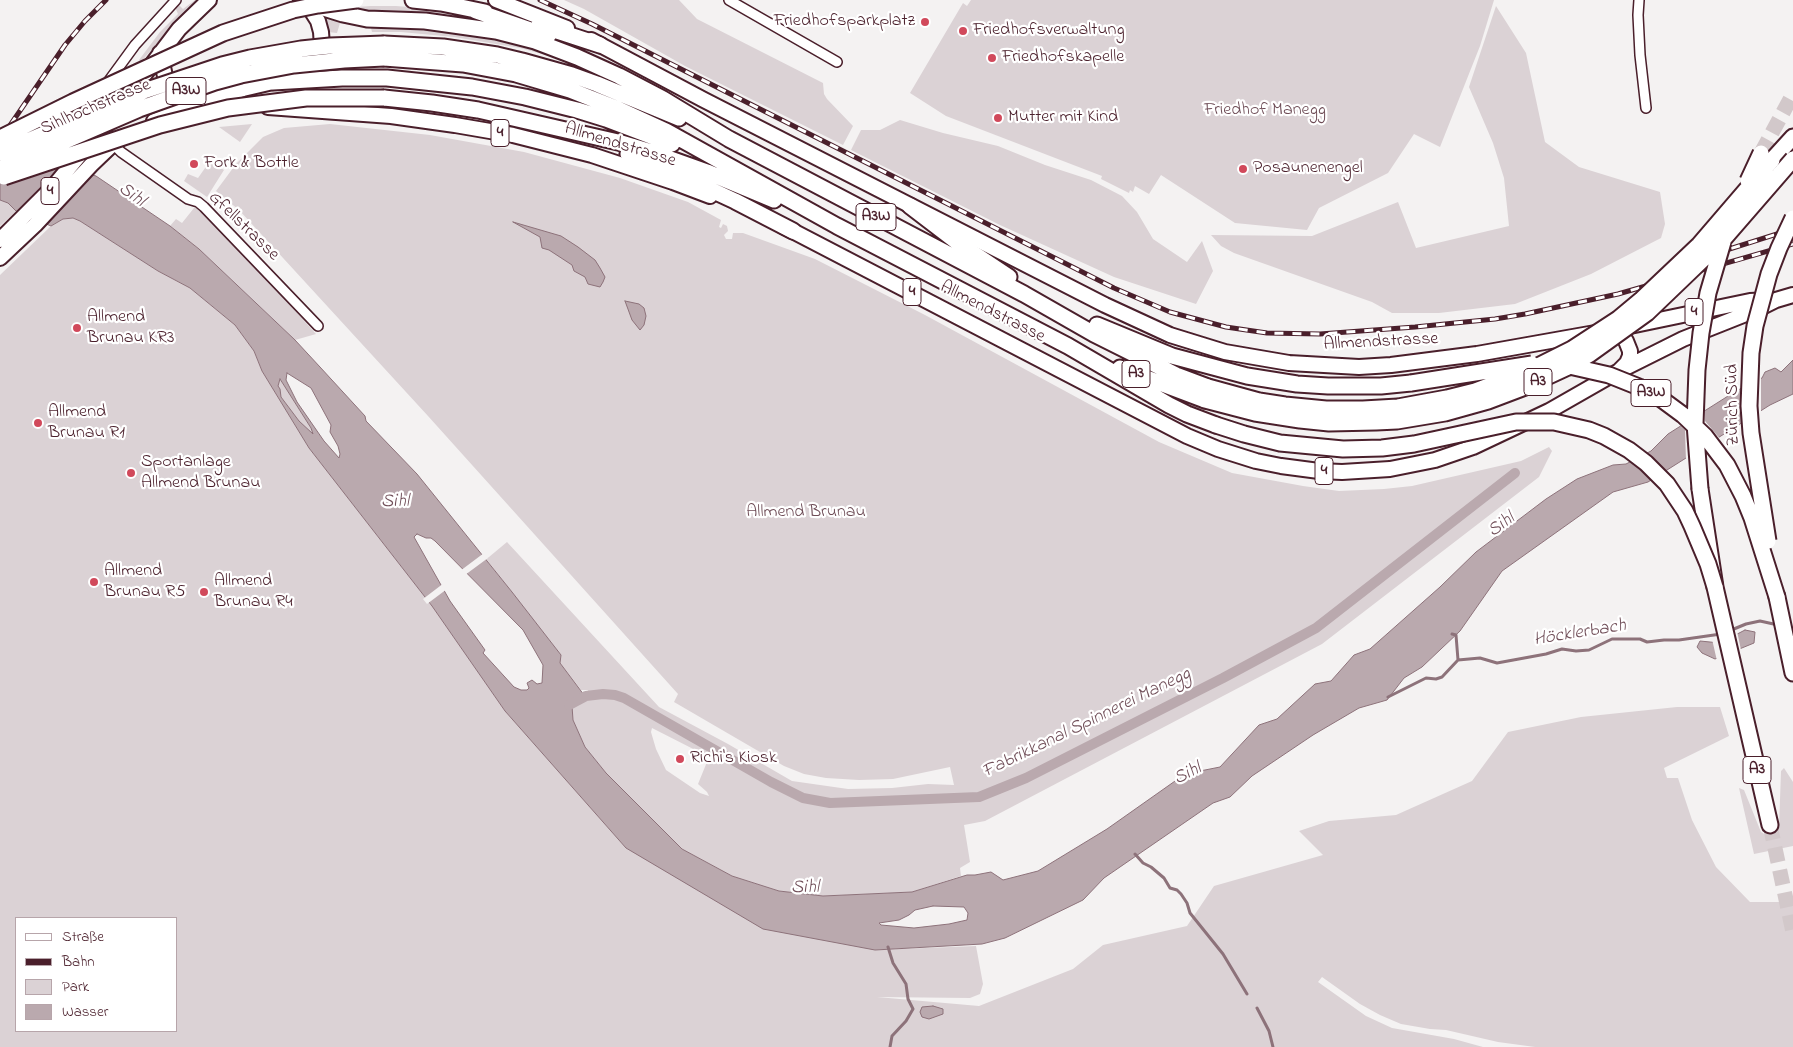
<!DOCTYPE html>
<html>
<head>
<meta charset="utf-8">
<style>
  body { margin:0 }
  #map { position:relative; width:1793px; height:1047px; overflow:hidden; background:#f4f2f2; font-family:"Indie Flower",sans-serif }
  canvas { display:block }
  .legend { position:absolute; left:15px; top:917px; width:162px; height:115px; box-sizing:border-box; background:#fff; border:1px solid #b7a5aa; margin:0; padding:6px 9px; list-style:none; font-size:15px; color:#4a1f2b }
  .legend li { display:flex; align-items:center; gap:10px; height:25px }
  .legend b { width:25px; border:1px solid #b7a5aa }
</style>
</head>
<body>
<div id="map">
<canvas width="1793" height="1047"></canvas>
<ul class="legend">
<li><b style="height:6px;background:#fff"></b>Straße</li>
<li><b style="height:6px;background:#4a1f2b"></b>Bahn</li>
<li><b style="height:14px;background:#dbd2d5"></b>Park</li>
<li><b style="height:14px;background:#baa9ae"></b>Wasser</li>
</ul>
</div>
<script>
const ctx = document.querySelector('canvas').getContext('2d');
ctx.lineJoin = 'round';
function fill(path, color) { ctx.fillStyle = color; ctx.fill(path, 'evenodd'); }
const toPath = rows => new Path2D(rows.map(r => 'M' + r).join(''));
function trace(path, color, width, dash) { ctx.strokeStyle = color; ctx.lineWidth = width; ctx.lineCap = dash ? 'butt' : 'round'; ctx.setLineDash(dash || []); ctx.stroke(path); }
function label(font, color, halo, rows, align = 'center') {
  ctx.font = font + ' "Indie Flower",sans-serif'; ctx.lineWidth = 4.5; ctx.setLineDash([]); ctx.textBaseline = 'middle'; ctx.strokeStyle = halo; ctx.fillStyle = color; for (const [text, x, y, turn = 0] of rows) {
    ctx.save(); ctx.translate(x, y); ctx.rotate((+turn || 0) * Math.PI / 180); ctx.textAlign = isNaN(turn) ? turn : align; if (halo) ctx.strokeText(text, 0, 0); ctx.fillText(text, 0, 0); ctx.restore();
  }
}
const green = toPath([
  [195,0,197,0,178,18,141,62,139,60,160,32,178,14,175,7,178,4,183,9],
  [564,0,679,0,697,19,823,83,824,94,827,99,853,126,843,145,685,66,584,9],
  [971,0,1494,0,1480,46,1440,147,1414,134,1388,173,1319,208,1307,230,1235,223,1161,175,1149,194,1135,186,1133,192,1130,190,1129,193,1101,179,1102,176,946,116,910,93,963,3,967,6],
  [371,6,396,6,434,9,466,15,496,24,342,8],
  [1496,6,1526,53,1545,142,1579,167,1660,192,1665,224,1661,238,1591,274,1515,304,1439,313,1392,313,1372,302,1234,253,1221,246,1211,235,1312,236,1398,202,1416,248,1509,226,1504,178,1493,143,1469,87],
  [318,13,455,30,507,39,556,54,575,63,520,48,454,37,401,32,372,32,371,28,340,23,337,33,328,32,326,25],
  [622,63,829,170,827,172,621,65],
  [900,120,943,133,998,146,1045,165,1091,180,1122,196,1137,212,1153,239,1187,262,1202,241,1213,271,1196,304,1114,277,1000,225,851,150,861,130,880,130],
  [252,124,240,142,219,127],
  [330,124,430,135,524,152,620,178,688,202,721,220,719,227,721,228,723,224,727,226,728,231,724,235,726,239,732,239,733,233,743,233,815,259,925,315,1159,442,1232,473,1303,486,1339,491,1384,489,1412,486,1521,461,1549,447,1552,451,1539,477,1322,644,985,821,964,825,970,862,960,868,961,876,912,892,823,896,779,891,732,876,682,849,606,773,585,747,573,720,572,706,576,702,585,700,588,690,581,690,560,663,561,655,486,559,489,557,507,542,659,707,728,744,792,781,848,789,892,788,928,784,954,785,950,767,893,779,859,780,826,778,804,774,784,766,674,702,678,694,428,416,239,210,216,191,236,164,263,137,284,128],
  [652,728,709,757,698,784,707,792,709,796,700,793,666,770,656,749,651,732],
  [210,161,224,170,207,197,184,181,188,174,198,178],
  [834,173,901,207,914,218,833,176],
  [0,200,8,203,16,211,0,226],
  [198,207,241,250,316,334,295,340,199,249,170,226,176,219,182,223,194,208],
  [73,218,80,221,158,271,190,288,235,325,254,351,262,371,309,448,432,606,505,711,626,848,875,950,976,946,983,984,980,994,970,998,877,997,979,1006,1073,969,1103,945,1187,926,1214,886,1323,855,1299,831,1329,821,1396,815,1472,781,1508,732,1581,717,1677,707,1720,707,1729,736,1664,768,1667,778,1678,778,1692,820,1716,867,1750,902,1779,902,1793,898,1793,1047,1535,1047,1498,1042,1446,1030,1430,1029,1401,1024,1380,1015,1360,1004,1322,977,1318,982,1366,1016,1392,1028,1454,1039,1483,1047,0,1047,0,275,51,226,63,219],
  [16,918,176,918,176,1031,16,1031],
  [280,379,311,428,313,435,299,421,281,397,278,386],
  [1784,768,1793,782,1793,846,1754,854,1739,788,1744,790,1761,832,1766,835,1774,835,1779,828,1781,771]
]);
const water = toPath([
  [0,153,56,164,96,176,170,226,199,249,295,340,320,367,365,416,366,421,417,474,512,592,561,655,560,663,584,695,572,706,573,720,585,747,606,773,682,849,732,876,779,891,823,896,912,892,967,875,975,875,991,872,1003,880,1038,871,1107,829,1185,774,1220,767,1259,725,1277,719,1315,684,1331,681,1354,655,1370,649,1440,587,1476,552,1546,499,1577,479,1613,465,1626,464,1651,451,1668,434,1736,391,1762,378,1765,372,1775,368,1781,372,1793,360,1793,394,1770,405,1648,482,1613,492,1502,571,1460,631,1422,667,1404,678,1387,700,1359,708,1313,735,1252,776,1230,797,1213,803,1104,878,1083,900,1005,938,982,944,875,950,763,929,626,848,505,711,432,606,309,448,262,371,254,351,235,325,190,288,158,271,80,221,73,218,63,219,51,226,16,211,8,203,0,200,0,153],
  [287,373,311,388,331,425,330,432,338,446,340,454,339,458,324,441,297,402,286,380,287,373],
  [280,379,311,428,313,434,299,421,281,397,280,389,278,386,280,379],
  [417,534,426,538,431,538,435,541,523,630,543,665,542,683,537,684,532,680,527,683,529,688,527,690,521,690,514,687,483,653,485,650,450,601,414,537,417,534],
  [933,906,964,907,968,913,967,920,949,924,914,928,881,925,879,923,899,920,909,915,915,910,933,906],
  [513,222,561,236,578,247,595,260,600,268,605,277,603,282,600,287,588,284,585,277,574,271,572,265,549,250,542,248,540,237,513,222],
  [625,301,639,304,644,308,646,316,644,325,640,330,632,320,625,301],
  [1745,630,1755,632,1754,643,1715,659,1702,653,1697,647,1700,641,1720,643,1745,630],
  [933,1006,943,1009,943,1014,929,1019,922,1017,920,1012,922,1007,933,1006]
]);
const pier = toPath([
  [1761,375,1761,414,1742,426,1741,386],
  [1705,408,1705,421,1721,440,1686,461,1685,430,1678,424],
  [484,553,488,558,465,575,460,571],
  [444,583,447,589,427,604,423,599],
  [1737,631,1741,650,1717,661,1712,639,1720,640]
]);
const stream = toPath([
  [1729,631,1746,624,1760,621,1778,625],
  [1452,634,1456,635,1458,660,1480,658,1497,663,1546,654,1562,649,1576,651,1589,650,1612,639,1640,639,1647,642,1664,640,1679,640,1721,634],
  [1388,697,1426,678,1436,679,1442,677,1458,660],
  [1135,854,1143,863,1151,867,1164,878,1170,888,1177,890,1181,894,1187,903,1190,913,1223,954,1247,994],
  [888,947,893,963,906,984,908,999,913,1009,906,1021,892,1036,890,1047],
  [1257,1008,1269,1031,1273,1047]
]);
const canal = toPath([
  [569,705,586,696,603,694,615,695,624,698,771,782,803,798,830,803,979,797,1026,778,1223,678,1316,628,1515,473]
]);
const motorwayTunnel = toPath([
  [1761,153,1793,94],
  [1770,825,1793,932]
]);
const minor = toPath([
  [729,0,837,62],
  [1639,0,1638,15,1640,55,1646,108],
  [81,115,97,97,135,45,176,0],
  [113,144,121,152,188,199,198,202,204,207,318,326]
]);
const primary = toPath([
  [496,0,567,28],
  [591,40,704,100,1105,305,1170,335,1225,352,1289,363,1359,367,1391,365,1477,354,1595,333],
  [160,53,166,81,169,88,181,100,192,106,221,106],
  [125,100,179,29,209,0],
  [268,107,391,116,455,125,513,135,592,155,673,182,710,196],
  [154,121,192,106,243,89,273,82,303,72,312,66,319,58,322,46,321,32,318,21,311,10,307,3,301,0],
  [783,226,1187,436,1218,449,1256,461,1281,466,1319,471,1342,472,1390,469,1435,460,1473,447,1549,411,1619,371,1683,339,1756,310,1776,300,1793,295],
  [0,240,53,187,108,121],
  [0,258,35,225,91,165,113,144,120,139],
  [1630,326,1750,301,1769,300],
  [1613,330,1621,335,1626,341,1630,351,1630,356,1627,363,1620,370]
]);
const motorway = toPath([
  [413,0,441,3,485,12],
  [311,4,343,14,367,19,425,21,496,31,535,41,577,57,619,76,663,99,729,139,1024,294,1094,334,1176,375,1208,387],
  [476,11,548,36],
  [539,25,600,45],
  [384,44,443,47,497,55,522,61,572,75,597,84,679,118],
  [384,58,463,64,516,74,570,90,618,109,666,131,837,226,1068,346,1169,405,1187,414,1216,425],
  [273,82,342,78,387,78,472,87,525,97,577,110,606,119,672,144],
  [384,98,432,103,478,110,618,142,651,152,707,172,774,200],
  [628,154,666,169,735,201,793,231],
  [1772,160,1793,137],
  [910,206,961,245,1009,277],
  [1097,325,1172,356,1247,376,1297,384,1328,386,1381,386,1411,383],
  [1120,368,1205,400],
  [1700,489,1715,587,1770,825],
  [1777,597,1793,673]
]);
const rail = toPath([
  [540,0,592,24,1114,288,1170,312,1226,327,1267,333,1320,334,1415,327,1495,319,1525,314,1618,294,1793,244],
  [0,140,65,45,85,21,106,0],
  [1664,274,1720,252,1793,229]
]);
const motorwayBridge = toPath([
  [0,138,73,102,223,33,293,10,318,5,356,0],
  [0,153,144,91,222,65,250,58,301,49,330,46,384,44],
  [0,169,139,109,215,82,241,75,294,65,344,60,384,58],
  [4,177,160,125,228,108,306,98,384,98],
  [1748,181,1761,153],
  [1565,365,1609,375,1639,387,1660,398,1683,415,1705,436,1727,465,1743,496,1752,518,1777,597],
  [1411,383,1532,364],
  [1208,387,1259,401,1285,405,1326,409,1363,409,1398,407,1447,398,1475,391,1526,372,1572,349,1618,319,1642,299,1699,245,1772,160],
  [1205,400,1255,413,1300,420,1329,423,1376,422,1397,421,1445,413,1488,401,1525,387,1566,368,1590,354,1647,313,1721,242,1793,159],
  [1216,425,1244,434,1280,443,1343,449,1382,448,1414,444,1516,422,1554,422,1589,430,1604,436,1629,450,1646,463,1667,484,1685,511,1692,526,1708,564,1715,587],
  [1700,489,1695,424,1697,370,1701,333,1708,293,1723,242],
  [1768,541,1751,433,1749,406,1751,353,1755,326,1769,274,1779,248,1793,218]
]);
const markers = [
  [925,22,5,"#d1495b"],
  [963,31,5,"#d1495b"],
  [992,58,5,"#d1495b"],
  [998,118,5,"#d1495b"],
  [194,164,5,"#d1495b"],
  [1243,169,5,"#d1495b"],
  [77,328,5,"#d1495b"],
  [38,423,5,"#d1495b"],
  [131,473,5,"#d1495b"],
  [94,582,5,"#d1495b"],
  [204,592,5,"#d1495b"],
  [680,759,5,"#d1495b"]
];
const shields = [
  [186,91,40],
  [500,133,18],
  [50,191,18],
  [876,217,40],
  [912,292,18],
  [1694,312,18],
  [1136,374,28],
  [1538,382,28],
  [1651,393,40],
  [1324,471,18],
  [1757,770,28]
];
const shieldNames = [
  ["A3W",186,91],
  ["4",500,133],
  ["4",50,191],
  ["A3W",876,217],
  ["4",912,292],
  ["4",1694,312],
  ["A3",1136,374],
  ["A3",1538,382],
  ["A3W",1651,393],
  ["4",1324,471],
  ["A3",1757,770]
];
const poiNames = [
  ["Friedhofsparkplatz",915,22,"right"],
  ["Friedhofsverwaltung",973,31],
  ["Friedhofskapelle",1002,58],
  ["Mutter mit Kind",1008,118],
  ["Fork & Bottle",204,164],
  ["Posaunenengel",1253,169],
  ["Allmend",87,318],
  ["Brunau KR3",87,339],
  ["Allmend",48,413],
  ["Brunau R1",48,434],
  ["Sportanlage",141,463],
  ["Allmend Brunau",141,484],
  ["Allmend",104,572],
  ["Brunau R5",104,593],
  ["Allmend",214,582],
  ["Brunau R4",214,603],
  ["Richi's Kiosk",690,759]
];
const streetNames = [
  ["Sihlhochstrasse",96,108,-23],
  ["Allmendstrasse",620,146,17],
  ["Gfellstrasse",243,227,44],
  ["Allmendstrasse",992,313,27],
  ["Allmendstrasse",1381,343,-3],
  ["Zürich Süd",1734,405,-91]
];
const parkNames = [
  ["Friedhof Manegg",1265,111],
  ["Allmend Brunau",806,513]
];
const waterNames = [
  ["Sihl",131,196,36],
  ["Sihl",395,503],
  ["Sihl",1502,526,-36],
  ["Höcklerbach",1580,634,-9],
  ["Fabrikkanal Spinnerei Manegg",1087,724,-26],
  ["Sihl",1188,775,-27],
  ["Sihl",805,889]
];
fill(green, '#dbd2d5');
fill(water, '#baa9ae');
trace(water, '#8d727a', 1);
fill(pier, '#f4f2f2');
trace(stream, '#8d727a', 3);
trace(canal, '#baa9ae', 10);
trace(motorwayTunnel, '#d2c8ca', 15, [15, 8]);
trace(minor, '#4a1f2b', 12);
trace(primary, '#4a1f2b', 18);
trace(motorway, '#4a1f2b', 19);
trace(minor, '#fff', 9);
trace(primary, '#fff', 14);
trace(motorway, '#fff', 15);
trace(rail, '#4a1f2b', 5);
trace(rail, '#fff', 3, [9]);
trace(motorwayBridge, '#4a1f2b', 19, []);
trace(motorwayBridge, '#fff', 15);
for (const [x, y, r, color] of markers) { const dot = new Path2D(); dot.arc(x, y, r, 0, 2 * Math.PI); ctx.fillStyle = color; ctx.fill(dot); trace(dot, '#fff', 2); }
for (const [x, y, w] of shields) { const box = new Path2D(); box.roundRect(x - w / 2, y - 13.5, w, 27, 4); ctx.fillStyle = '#fff'; ctx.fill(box); trace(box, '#4a1f2b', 1); }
label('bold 16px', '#4a1f2b', null, shieldNames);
label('18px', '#4a1f2b', '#fff', poiNames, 'left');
label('18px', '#4a1f2b', '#fff', streetNames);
label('18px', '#6e4c56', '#fff', parkNames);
label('italic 19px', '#714f59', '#fff', waterNames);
</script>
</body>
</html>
